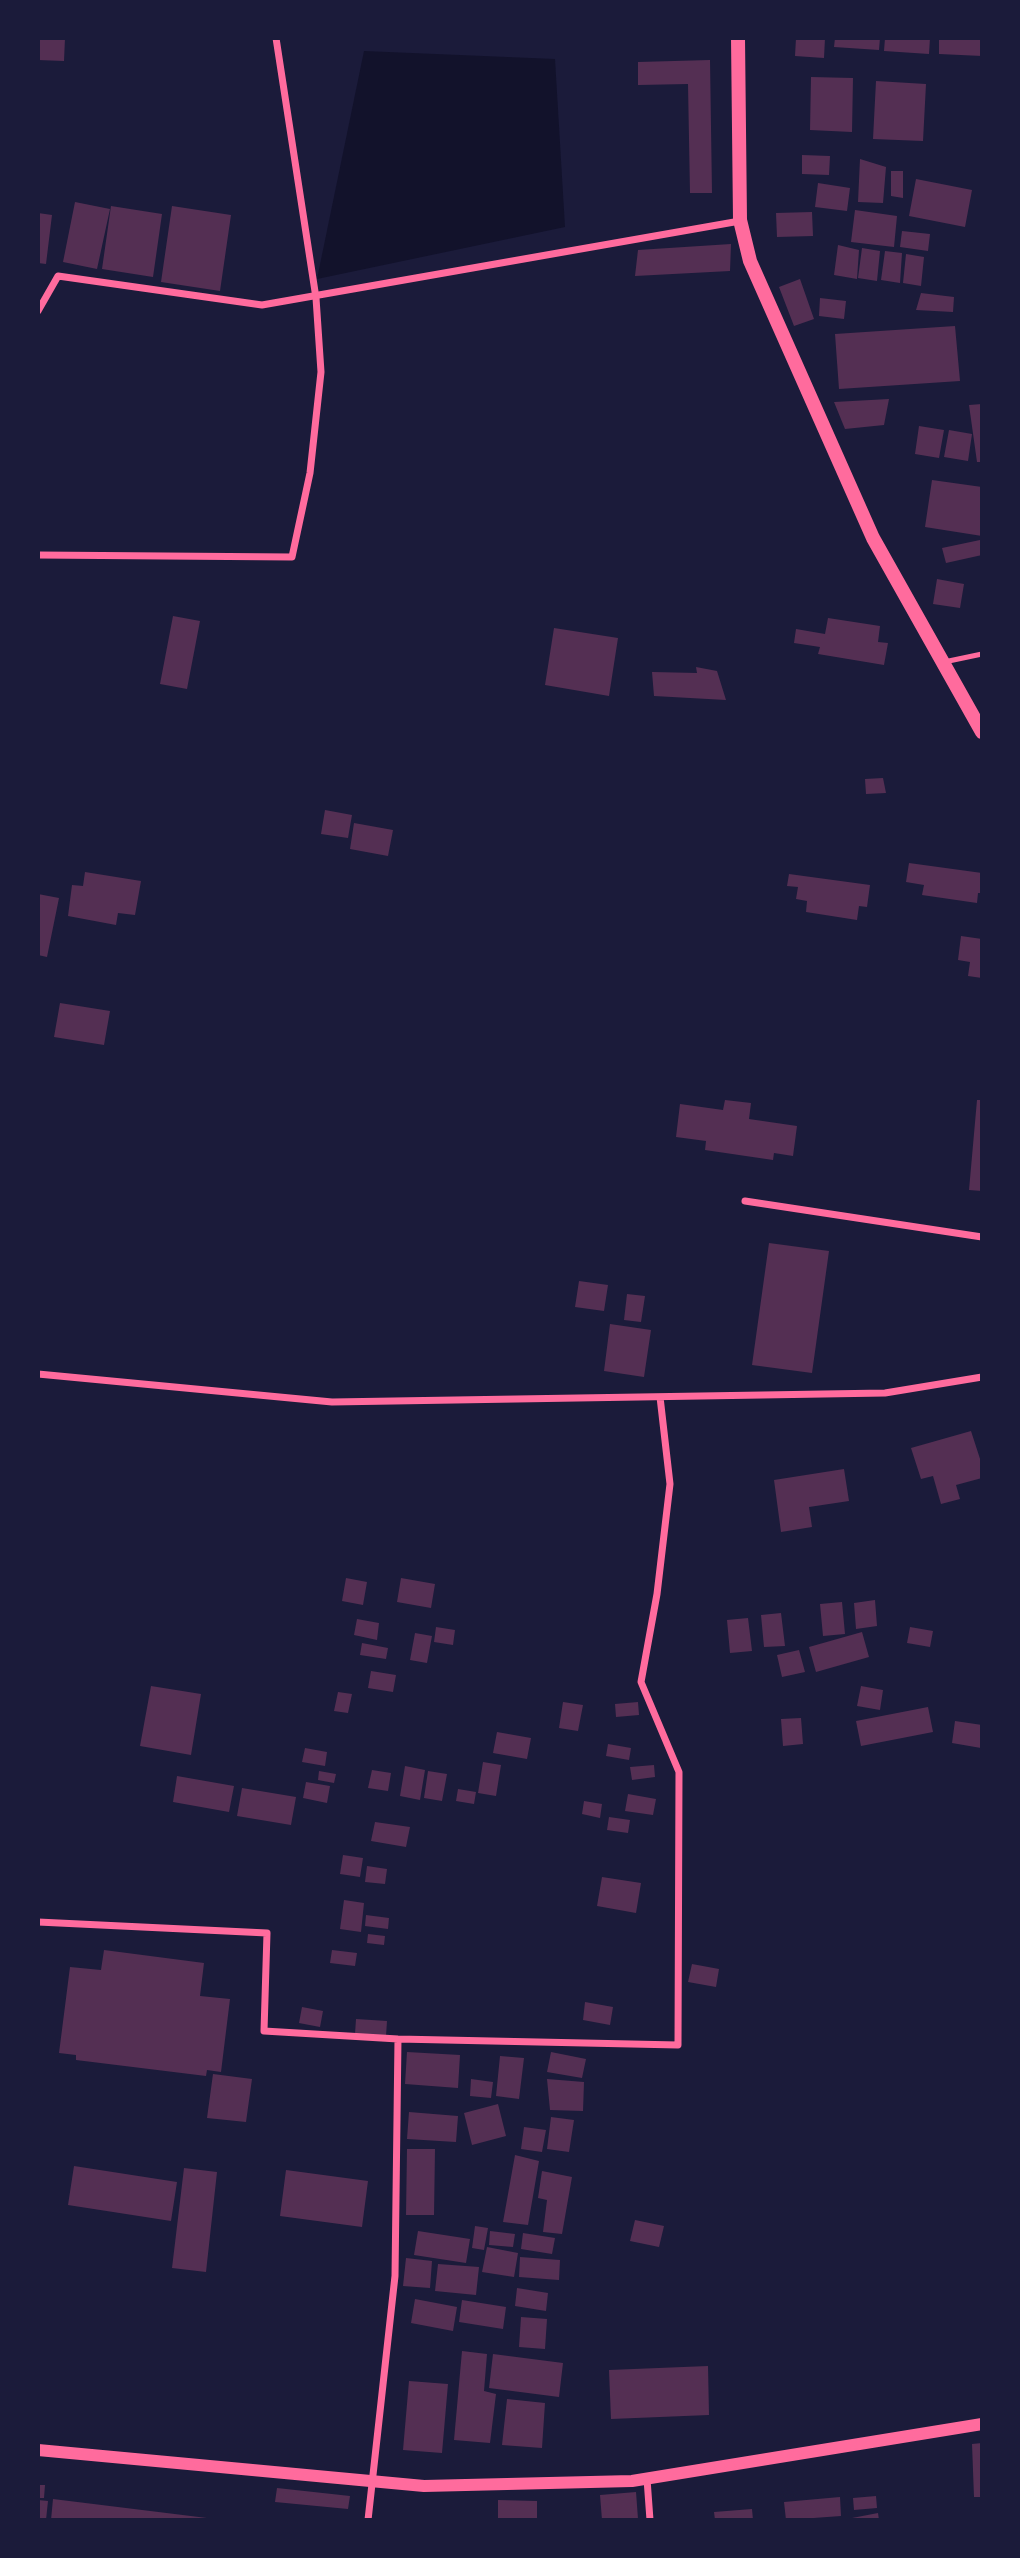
<!DOCTYPE html>
<html>
<head>
<meta charset="utf-8">
<style>
  body { margin:0 }
  #map { position:relative; width:1020px; height:2558px; overflow:hidden; background:#1b1b3a; font-family:Karla,sans-serif }
  canvas { display:block }
  .frame { position:absolute; inset:0; border:40px solid #1b1b3a; pointer-events:none }
</style>
</head>
<body>
<div id="map">
<canvas width="1020" height="2558"></canvas>
<div class="frame"></div>
</div>
<script>
const ctx = document.querySelector('canvas').getContext('2d');
ctx.lineJoin = 'round';
function fill(path, color) { ctx.fillStyle = color; ctx.fill(path, 'evenodd'); }
const toPath = rows => new Path2D(rows.map(r => 'M' + r).join(''));
function trace(path, color, width, dash) { ctx.strokeStyle = color; ctx.lineWidth = width; ctx.lineCap = dash ? 'butt' : 'round'; ctx.setLineDash(dash || []); ctx.stroke(path); }
const water = toPath([
  [364,51,555,59,565,227,317,279]
]);
const building = toPath([
  [38,38,65,38,64,61,38,60],
  [796,38,825,38,824,58,795,56],
  [835,38,880,38,879,50,834,47],
  [885,38,930,38,929,54,884,51],
  [939,38,982,38,982,56,939,54],
  [710,60,712,193,690,193,688,84,638,85,638,62],
  [811,77,853,78,852,132,810,130],
  [876,81,926,84,923,141,873,139],
  [802,155,830,156,829,175,802,174],
  [860,159,886,167,883,203,858,202],
  [891,171,903,171,903,198,891,196],
  [916,179,972,190,965,227,909,216],
  [818,183,850,188,847,211,815,207],
  [75,202,110,209,97,269,63,262],
  [111,206,162,214,153,277,102,269],
  [172,206,231,215,220,291,161,282],
  [855,210,897,216,894,247,851,242],
  [812,212,813,236,777,237,776,213],
  [38,213,52,215,46,264,38,263],
  [902,231,930,234,928,251,900,247],
  [731,244,730,271,635,276,638,250],
  [838,245,859,250,857,279,834,275],
  [862,248,880,251,877,281,858,278],
  [885,251,902,253,900,283,881,280],
  [906,254,924,257,921,286,903,283],
  [800,279,814,319,794,326,779,287],
  [921,293,954,297,953,312,916,310],
  [820,298,846,301,844,319,819,316],
  [955,326,960,381,839,389,835,334],
  [889,399,884,425,845,429,834,402],
  [982,404,982,462,977,462,969,405],
  [919,426,944,430,939,458,915,454],
  [949,430,972,434,968,461,944,457],
  [932,480,982,487,982,536,925,527],
  [980,540,982,555,946,563,942,548],
  [937,579,964,584,960,608,933,604],
  [173,616,200,621,187,689,160,684],
  [828,618,880,626,878,642,888,643,884,665,818,654,820,647,794,643,796,629,825,634],
  [554,628,618,638,609,696,545,685],
  [696,667,717,671,726,700,654,696,652,672,697,673],
  [883,778,886,793,866,794,865,779],
  [325,810,352,815,348,838,321,834],
  [354,823,393,830,388,856,350,849],
  [909,863,982,873,982,893,978,893,977,903,922,895,924,885,906,882],
  [85,872,141,881,135,915,118,913,116,925,68,916,72,885,83,886],
  [789,874,870,885,867,907,859,906,857,920,806,912,807,901,796,899,798,887,787,886],
  [38,894,59,898,47,957,38,955],
  [961,936,982,939,982,978,968,976,970,962,958,960],
  [60,1003,110,1011,104,1045,54,1037],
  [725,1100,751,1103,749,1119,797,1126,793,1156,774,1153,773,1160,705,1150,706,1141,676,1137,680,1104,723,1110],
  [977,1100,982,1100,982,1191,969,1190],
  [769,1243,829,1251,812,1373,752,1365],
  [579,1281,608,1285,604,1311,575,1307],
  [627,1294,645,1296,641,1322,624,1320],
  [610,1324,651,1330,644,1377,604,1371],
  [971,1431,982,1465,982,1478,956,1485,960,1499,941,1504,933,1476,921,1479,911,1448],
  [844,1469,849,1501,809,1507,812,1527,781,1532,774,1480],
  [346,1578,367,1582,363,1605,342,1601],
  [401,1578,435,1584,431,1608,397,1602],
  [875,1600,877,1626,856,1629,854,1603],
  [842,1602,845,1634,823,1636,820,1604],
  [781,1613,785,1646,764,1647,761,1615],
  [748,1618,752,1651,730,1653,727,1620],
  [357,1619,379,1623,377,1640,354,1635],
  [436,1627,455,1630,453,1645,434,1642],
  [910,1627,933,1631,930,1647,907,1643],
  [862,1632,869,1657,816,1672,809,1647],
  [415,1633,432,1636,427,1663,410,1660],
  [362,1643,388,1648,386,1659,360,1655],
  [799,1650,805,1672,782,1677,777,1655],
  [371,1671,396,1675,393,1692,368,1688],
  [151,1686,201,1694,191,1755,140,1746],
  [861,1686,883,1690,880,1710,857,1706],
  [338,1692,352,1694,348,1713,334,1711],
  [563,1702,583,1705,578,1731,559,1728],
  [638,1702,639,1715,616,1717,615,1704],
  [928,1707,933,1732,861,1746,856,1721],
  [801,1718,803,1744,783,1746,781,1719],
  [955,1721,982,1725,981,1748,952,1743],
  [497,1732,531,1738,527,1759,493,1753],
  [608,1744,631,1748,629,1760,606,1756],
  [305,1748,327,1752,325,1766,302,1762],
  [483,1762,501,1765,496,1796,478,1793],
  [654,1765,655,1777,632,1780,630,1767],
  [405,1766,425,1770,420,1800,400,1796],
  [372,1770,391,1773,388,1791,368,1788],
  [319,1771,336,1774,334,1783,318,1780],
  [428,1771,447,1774,442,1801,424,1798],
  [177,1776,234,1786,229,1812,173,1802],
  [306,1782,330,1786,327,1803,303,1798],
  [242,1788,296,1797,291,1825,237,1816],
  [458,1789,476,1792,474,1804,456,1801],
  [628,1794,656,1799,653,1815,625,1811],
  [584,1801,602,1804,600,1818,582,1814],
  [609,1817,630,1820,628,1833,607,1830],
  [375,1822,410,1827,406,1847,371,1841],
  [343,1855,363,1858,360,1877,340,1874],
  [367,1866,387,1869,385,1884,365,1882],
  [602,1877,641,1883,636,1913,597,1906],
  [344,1900,364,1903,361,1932,340,1929],
  [366,1915,389,1918,388,1929,365,1926],
  [368,1934,385,1936,384,1945,367,1943],
  [104,1950,204,1963,200,1996,230,1999,221,2072,207,2070,206,2076,76,2060,76,2055,59,2053,70,1967,101,1970],
  [332,1950,357,1953,355,1966,330,1963],
  [692,1964,719,1969,716,1987,688,1982],
  [585,2002,613,2007,610,2025,583,2020],
  [302,2007,323,2011,320,2027,299,2023],
  [356,2019,387,2021,386,2036,355,2034],
  [407,2052,460,2055,458,2088,405,2084],
  [551,2052,586,2059,582,2078,547,2072],
  [500,2056,524,2058,519,2099,496,2096],
  [213,2074,252,2079,246,2122,207,2118],
  [471,2079,493,2082,491,2098,470,2096],
  [547,2079,584,2082,583,2111,550,2110],
  [498,2104,506,2136,472,2145,464,2113],
  [409,2112,458,2116,456,2142,407,2139],
  [551,2117,574,2120,569,2152,547,2149],
  [524,2127,546,2130,542,2152,521,2149],
  [407,2149,435,2149,434,2215,406,2215],
  [515,2155,539,2161,528,2225,503,2222],
  [74,2166,177,2182,171,2221,68,2205],
  [184,2168,217,2172,206,2272,172,2268],
  [286,2170,368,2181,362,2227,280,2216],
  [542,2171,572,2177,562,2234,543,2232,547,2200,538,2198],
  [635,2220,664,2226,659,2247,630,2241],
  [475,2226,488,2228,484,2250,472,2248],
  [418,2231,470,2239,466,2263,414,2255],
  [490,2231,515,2234,513,2247,489,2245],
  [523,2233,555,2238,552,2254,521,2249],
  [487,2247,518,2253,514,2277,482,2272],
  [520,2257,560,2260,559,2280,519,2277],
  [406,2258,432,2261,430,2288,403,2286],
  [438,2264,479,2267,476,2295,435,2291],
  [517,2288,548,2293,546,2311,515,2306],
  [415,2299,457,2307,453,2331,411,2323],
  [462,2300,506,2307,503,2329,459,2322],
  [521,2317,547,2319,545,2349,519,2347],
  [462,2351,487,2354,484,2391,496,2394,490,2443,454,2440],
  [493,2354,563,2363,559,2397,489,2388],
  [708,2366,709,2415,611,2419,609,2370],
  [409,2381,448,2384,442,2453,403,2450],
  [507,2399,545,2403,542,2448,502,2445],
  [982,2443,982,2497,974,2497,972,2444],
  [38,2485,45,2485,44,2498,38,2498],
  [277,2488,350,2496,348,2509,275,2502],
  [636,2492,638,2519,602,2520,600,2495],
  [876,2496,877,2508,854,2510,853,2498],
  [840,2497,841,2516,786,2520,784,2502],
  [53,2499,207,2518,207,2520,51,2520],
  [38,2500,48,2501,46,2520,38,2520],
  [498,2500,537,2501,537,2520,498,2520],
  [752,2509,753,2520,715,2520,714,2512],
  [878,2513,879,2520,852,2520,852,2518]
]);
const service = toPath([
  [944,662,982,654]
]);
const minor = toPath([
  [38,311,58,276,262,305,740,221],
  [38,555,292,557,310,473,321,372,316,298,276,38],
  [745,1201,982,1237],
  [38,1374,332,1402,885,1393,982,1377],
  [38,1922,267,1933,264,2031,398,2039,678,2045,679,1772,641,1682,657,1594,670,1484,660,1397],
  [647,2479,650,2520],
  [368,2520,395,2276,398,2039]
]);
const tertiary = toPath([
  [38,2450,424,2486,632,2481,982,2424]
]);
const secondary = toPath([
  [738,38,740,220,750,261,873,538,982,732]
]);
fill(water, '#12122b');
fill(building, '#542f53');
trace(service, '#ff6b9d', 5);
trace(minor, '#ff6b9d', 7);
trace(tertiary, '#ff6b9d', 12);
trace(secondary, '#ff6b9d', 14);
</script>
</body>
</html>
